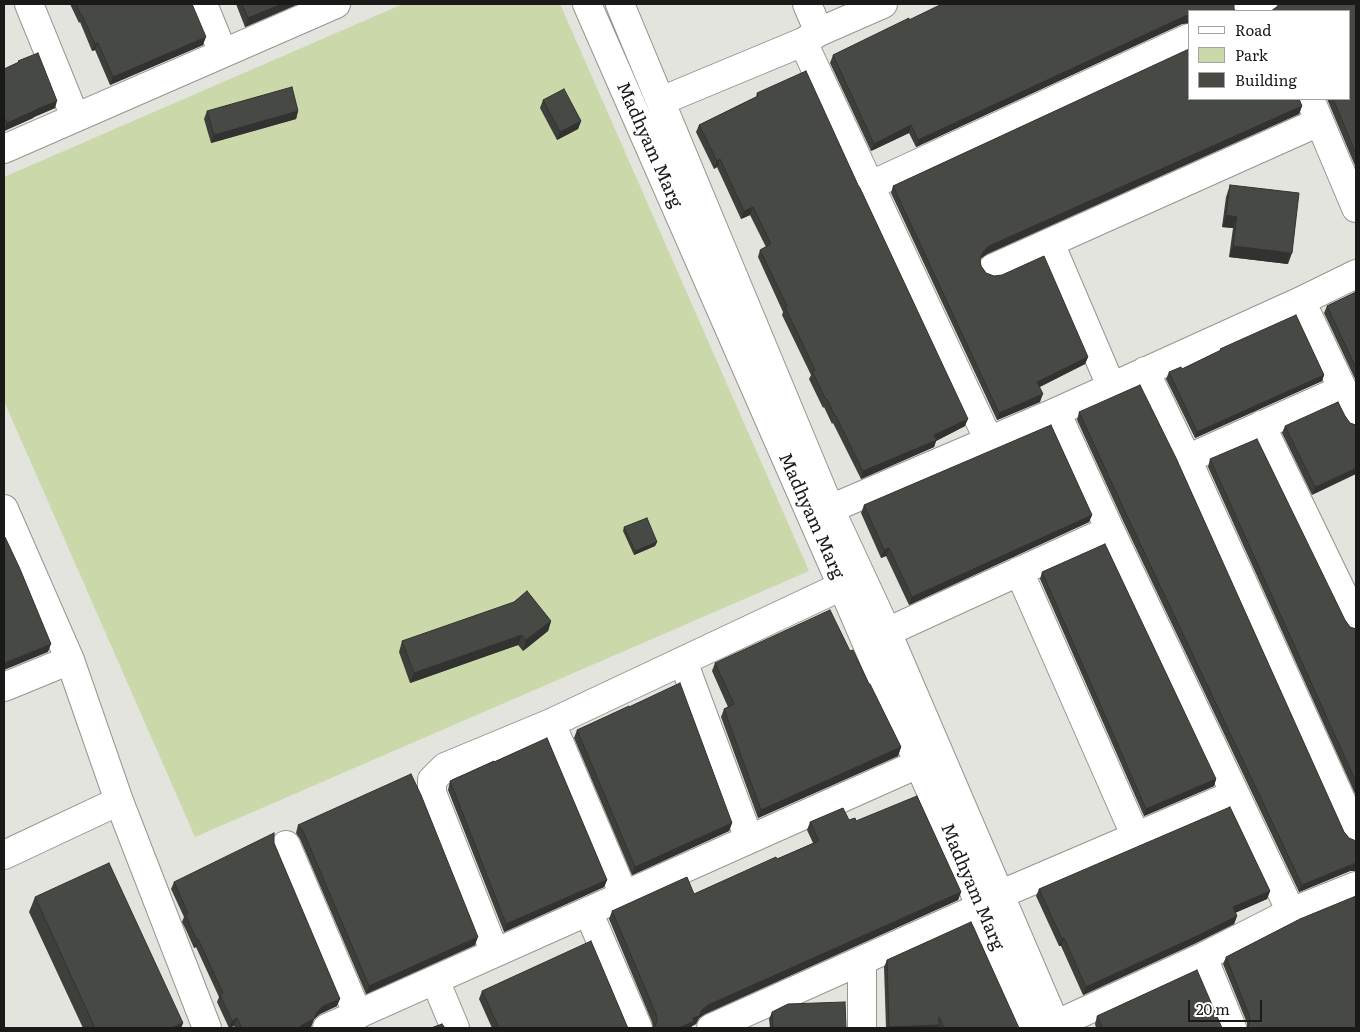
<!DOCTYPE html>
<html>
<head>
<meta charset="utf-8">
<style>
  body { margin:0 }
  #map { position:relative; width:1360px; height:1032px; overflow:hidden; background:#e2e4dd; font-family:Literata,serif }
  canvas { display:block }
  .frame { position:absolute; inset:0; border:5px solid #1a1b19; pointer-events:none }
  .legend { position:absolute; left:1188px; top:10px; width:162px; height:90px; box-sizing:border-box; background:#fff; border:1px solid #a3a4a3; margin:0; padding:6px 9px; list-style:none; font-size:15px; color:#1a1b19 }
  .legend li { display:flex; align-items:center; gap:10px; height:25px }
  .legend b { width:25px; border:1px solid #a3a4a3 }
  .scale { position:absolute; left:1188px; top:1000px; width:74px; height:22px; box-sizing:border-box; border:2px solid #1a1b19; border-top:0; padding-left:6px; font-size:15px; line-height:18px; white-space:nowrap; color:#1a1b19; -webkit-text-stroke:4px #fff; paint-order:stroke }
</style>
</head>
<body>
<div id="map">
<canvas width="1360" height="1032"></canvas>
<div class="frame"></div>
<ul class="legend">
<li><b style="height:6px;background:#fff"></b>Road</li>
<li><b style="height:14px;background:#cad8aa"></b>Park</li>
<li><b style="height:14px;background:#474944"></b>Building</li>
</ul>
<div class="scale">20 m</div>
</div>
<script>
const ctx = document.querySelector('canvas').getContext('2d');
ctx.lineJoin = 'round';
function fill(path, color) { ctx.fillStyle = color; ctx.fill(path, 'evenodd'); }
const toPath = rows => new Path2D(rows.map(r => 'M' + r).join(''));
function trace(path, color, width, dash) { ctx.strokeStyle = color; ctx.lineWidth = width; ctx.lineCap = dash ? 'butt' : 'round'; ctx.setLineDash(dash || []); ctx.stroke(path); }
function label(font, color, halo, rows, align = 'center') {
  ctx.font = font + ' Literata,serif'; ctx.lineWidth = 5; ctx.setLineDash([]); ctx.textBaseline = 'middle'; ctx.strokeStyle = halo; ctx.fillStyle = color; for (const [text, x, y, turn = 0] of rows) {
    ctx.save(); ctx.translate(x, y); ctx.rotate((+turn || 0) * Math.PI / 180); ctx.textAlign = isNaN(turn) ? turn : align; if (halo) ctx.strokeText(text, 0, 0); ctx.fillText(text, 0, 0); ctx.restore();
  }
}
const green = toPath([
  [403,4,560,4,809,571,195,837,4,401,4,177]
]);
const minor = toPath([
  [29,4,75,117],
  [203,4,223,53],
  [807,4,819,32],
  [1246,11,1263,4],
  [803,42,989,441],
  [1310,99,1356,208],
  [661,101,803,42,819,32,883,4],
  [4,149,336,4],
  [869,186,1189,38],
  [1050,243,1111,386],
  [993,268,1319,122],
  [1301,301,1356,417],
  [1145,371,1187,459,1356,833],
  [1056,412,1110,530,1291,912],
  [1261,425,1356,621],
  [1187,459,1343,389],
  [4,509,70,660,119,801,207,1028],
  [830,509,1056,412,1301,301,1356,274],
  [1019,571,1136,837],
  [887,632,1110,530],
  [683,661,749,839],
  [4,687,70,660],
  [551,723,624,895],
  [286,845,358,1015],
  [4,855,119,801],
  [999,895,1235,794],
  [588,911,638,1028],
  [495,953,432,793,432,780,445,767,551,723,842,586],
  [1203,957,1232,1028],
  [862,961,862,1028],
  [435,980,455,1028],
  [1055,1025,1203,957,1291,912,1356,886],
  [327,1028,918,764],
  [711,1028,981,907]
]);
const tertiary = toPath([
  [587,4,842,586,1033,1028],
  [620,4,830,509,887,632,1057,1028]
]);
const wall = toPath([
  [70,4,192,4,203,45,110,85,95,50,92,51,80,22,79,23],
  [236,4,298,4,245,27],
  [1278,4,1356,4,1356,168,1327,99,1349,99,1278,6],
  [1189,11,1189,23,1182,24,916,147,909,133,871,151,830,63,833,55,909,20],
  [18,61,55,108,34,117,33,118,4,131,4,69,18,63],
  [757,93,965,426,936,441,934,447,861,479,833,423,832,424,824,407,823,408,809,379,811,375,782,315,783,312,758,257,760,250,766,247,750,215,741,219,717,167,714,169,696,132,699,125,756,97],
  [543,100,581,121,578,129,557,140,540,108],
  [1302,106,1299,114,987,254,980,259,981,266,986,273,1088,357,1085,364,1039,387,1040,402,997,420,891,193,893,186],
  [207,111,298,111,296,119,211,143,204,119],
  [1230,185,1288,264,1229,257,1233,228,1222,227,1226,197],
  [1356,292,1356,381,1324,313,1327,306],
  [1220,349,1324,375,1322,381,1195,438,1166,379,1169,372,1182,369,1220,351],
  [1079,412,1344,832,1349,838,1350,871,1299,892,1124,523,1077,420],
  [1345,416,1350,423,1312,495,1282,433,1285,426],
  [1210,459,1345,620,1350,627,1356,629,1356,796,1208,467],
  [864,505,1092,515,1089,522,909,605,886,556,881,558,861,513],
  [624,527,657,542,655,546,634,555,623,531],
  [1042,572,1216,779,1214,786,1144,816,1040,579],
  [551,621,548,631,523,651,518,645,410,683,399,652,402,641],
  [850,651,869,684,901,747,898,756,758,818,721,717,724,709,728,707,712,671,715,663],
  [577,730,732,823,729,831,632,875,574,738],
  [494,762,607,880,604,887,504,932,448,790,450,781],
  [849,820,856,821,961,892,958,900,705,1014,699,1018,696,1024,692,1026,691,1028,653,1028,652,1022,609,919,612,911,694,894,777,859,813,843,807,830,810,822],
  [298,825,475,945,366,994,300,839,296,833],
  [274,843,337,1006,320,1014,314,1019,311,1027,309,1028,235,1028,234,1026,229,1028,217,1002,219,997,196,947,194,948,186,930,182,922,184,917,171,889,174,882],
  [1039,889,1270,891,1267,899,1235,913,1237,916,1234,924,1196,943,1083,995,1061,946,1059,946,1036,896],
  [35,897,183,1023,181,1028,83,1028,29,912],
  [1226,957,1356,1028,1247,1028,1247,1023,1223,964],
  [887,960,1019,1028,886,1028,884,967],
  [482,991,628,1028,492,1028,479,999],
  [772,1012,846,1028,770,1028,769,1019],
  [1097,1016,1221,1027,1222,1028,1096,1028,1095,1024]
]);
const shadedWall = toPath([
  [282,4,298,4,245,27,248,18],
  [1185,16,1189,16,1189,23,1182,24,916,147,918,140],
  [206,37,203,45,110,85,113,77],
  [98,43,95,50,92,51,95,44],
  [57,101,55,108,34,117,33,118,4,131,7,123,35,110],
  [1302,106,1299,114,987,254,980,259,983,252,989,246],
  [298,111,296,119,211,143,214,135],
  [581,121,578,129,557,140,560,132],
  [911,125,909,133,871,151,874,144],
  [720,159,717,167,714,169,717,161],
  [753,207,750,215,741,219,744,211],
  [1226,215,1237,217,1233,228,1222,227],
  [1233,246,1292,253,1288,264,1229,257],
  [1088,357,1085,364,1034,390,1037,382],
  [1324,375,1322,381,1195,438,1197,432],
  [1043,394,1040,402,997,420,999,413],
  [968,419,965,426,936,441,934,447,861,479,863,471],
  [1356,468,1356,474,1312,495,1315,487],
  [1092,515,1089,522,909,605,912,597],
  [657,542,655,546,634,555,635,551],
  [889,548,886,556,881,558,884,550],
  [551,621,548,631,523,651,526,640],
  [522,635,518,645,410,683,414,673],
  [51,644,48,652,4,670,4,663],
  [901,747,898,756,758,818,761,810],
  [1216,779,1214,786,1144,816,1146,809],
  [732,823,729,831,632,875,635,867],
  [1353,864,1356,864,1356,871,1350,871,1299,892,1302,885],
  [607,880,604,887,504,932,506,924],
  [1270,891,1267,899,1230,915,1233,907],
  [961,892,958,900,705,1014,699,1018,696,1024,692,1026,691,1028,679,1028,693,1018,708,1005],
  [1237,916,1234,924,1196,943,1083,995,1086,987],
  [478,937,475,945,366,994,369,986],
  [1064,938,1061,946,1059,946,1062,939],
  [198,939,196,947,194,948,197,940],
  [340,999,337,1006,320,1014,314,1019,317,1012,323,1006],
  [237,1018,234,1026,229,1028,232,1021],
  [314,1019,311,1027,309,1028,299,1028,300,1026],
  [183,1023,181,1028,171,1028],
  [939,1025,938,1028,889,1028,889,1027]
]);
const building = toPath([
  [76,4,192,4,206,37,113,77,98,43,95,44,82,15,81,15,76,4],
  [242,4,282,4,248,18,242,4],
  [942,4,1234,4,1234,9,1236,11,1189,11,1189,16,1185,16,918,140,911,125,874,144,833,55,909,18,909,20,942,4],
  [1279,4,1356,4,1356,154,1333,99,1349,99,1349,11,1271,11,1278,6,1279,4],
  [1189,49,1189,99,1299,99,1302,106,989,246,983,252,980,259,981,266,986,273,994,276,1002,275,1044,256,1088,357,1037,382,1043,394,999,413,893,186,1189,49],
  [38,53,57,101,35,110,36,110,7,123,4,117,4,69,19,62,18,61,38,53],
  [806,71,858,185,860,188,968,419,934,435,937,440,863,471,836,416,835,416,827,399,826,400,812,371,815,370,785,307,787,306,760,250,771,244,753,207,744,211,720,159,717,161,699,125,758,96,757,93,806,71],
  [292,87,298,111,214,135,207,111,292,87],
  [564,89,581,121,560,132,543,100,564,89],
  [1230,185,1299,193,1292,253,1233,246,1237,217,1226,215,1230,185],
  [1356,292,1356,368,1327,306,1356,292],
  [1296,315,1324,375,1197,432,1169,372,1181,367,1182,369,1221,350,1220,349,1296,315],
  [1140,385,1176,458,1344,832,1349,838,1356,841,1356,864,1353,864,1302,885,1127,516,1079,412,1140,385],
  [1338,402,1345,416,1350,423,1356,425,1356,468,1315,487,1285,426,1338,402],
  [1051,425,1092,515,912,597,889,548,884,550,864,505,1051,425],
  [1257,439,1345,620,1350,627,1356,629,1356,782,1210,459,1257,439],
  [647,518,657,542,635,551,624,527,647,518],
  [4,537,5,537,20,569,51,644,4,663,4,537],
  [1105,544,1216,779,1146,809,1042,572,1105,544],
  [527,591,551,621,526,640,522,635,414,673,402,641,514,602,527,591],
  [830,610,850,651,853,650,869,684,870,684,901,747,761,810,724,709,734,704,715,663,830,610],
  [680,683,732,823,635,867,577,730,629,706,629,707,680,683],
  [547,738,607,880,506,924,450,781,494,761,494,762,547,738],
  [411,774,421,795,478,937,369,986,303,831,298,825,411,774],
  [917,796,961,892,708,1005,702,1010,699,1016,693,1018,694,1021,679,1028,654,1028,657,1021,656,1014,612,911,687,877,694,894,776,857,777,859,819,841,810,822,843,808,849,820,855,818,856,821,917,796],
  [1230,807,1270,891,1233,907,1237,916,1199,935,1086,987,1064,938,1062,939,1039,889,1230,807],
  [274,833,274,843,340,999,323,1006,317,1012,314,1019,300,1026,301,1028,242,1028,237,1018,232,1021,220,995,223,993,198,939,197,940,189,923,185,914,188,913,174,882,274,833],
  [109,863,183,1023,171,1028,95,1028,35,897,109,863],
  [1356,896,1356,1028,1248,1028,1250,1022,1249,1015,1226,957,1300,919,1356,896],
  [971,922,1019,1028,944,1028,939,1017,939,1025,889,1027,887,960,971,922],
  [591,941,627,1026,628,1028,499,1028,482,991,591,941],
  [1197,970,1222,1028,1103,1028,1097,1016,1197,970],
  [845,1002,846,1028,773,1028,772,1012,788,1004,845,1002],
  [442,1024,445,1028,431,1028,442,1024]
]);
const streetNames = [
  ["Madhyam Marg",649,145,66],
  ["Madhyam Marg",811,516,66],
  ["Madhyam Marg",972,887,67]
];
fill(green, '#cad8aa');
trace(minor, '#949690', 30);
trace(tertiary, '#949690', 30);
trace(minor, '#fff', 28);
trace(tertiary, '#fff', 28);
fill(wall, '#3d3f3a');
fill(shadedWall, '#323330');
fill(building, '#474944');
trace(building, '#323330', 1);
label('18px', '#1a1b19', '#fff', streetNames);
</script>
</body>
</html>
